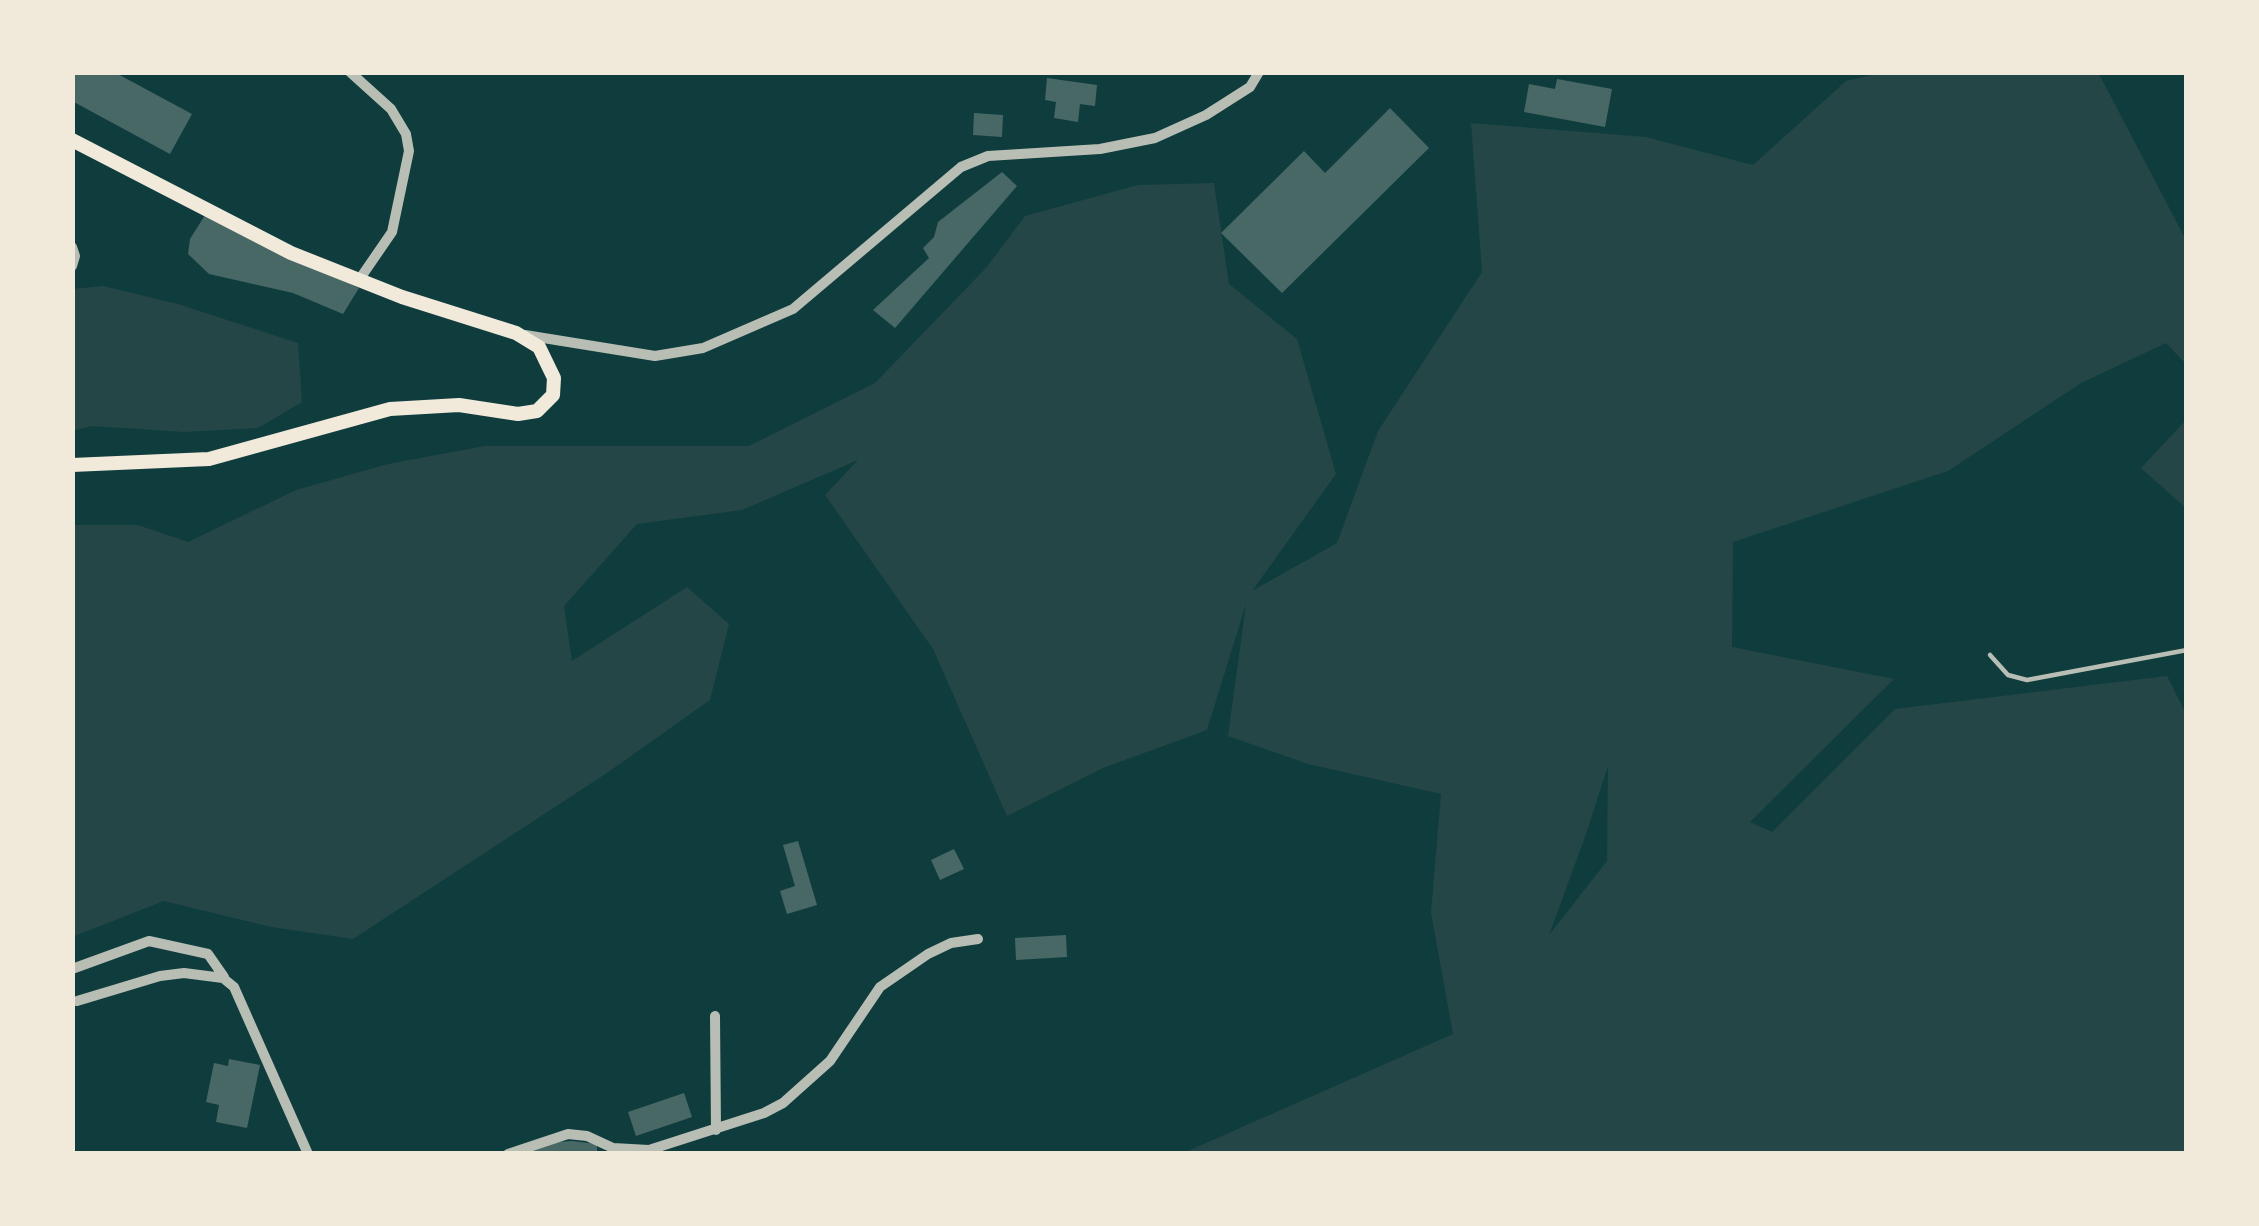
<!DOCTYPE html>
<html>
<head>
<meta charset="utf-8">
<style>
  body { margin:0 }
  #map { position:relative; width:2259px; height:1226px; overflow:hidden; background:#0f3d3e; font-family:Montserrat,sans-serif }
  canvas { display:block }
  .frame { position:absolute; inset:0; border:75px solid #f1e9da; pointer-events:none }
</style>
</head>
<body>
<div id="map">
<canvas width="2259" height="1226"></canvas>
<div class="frame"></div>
</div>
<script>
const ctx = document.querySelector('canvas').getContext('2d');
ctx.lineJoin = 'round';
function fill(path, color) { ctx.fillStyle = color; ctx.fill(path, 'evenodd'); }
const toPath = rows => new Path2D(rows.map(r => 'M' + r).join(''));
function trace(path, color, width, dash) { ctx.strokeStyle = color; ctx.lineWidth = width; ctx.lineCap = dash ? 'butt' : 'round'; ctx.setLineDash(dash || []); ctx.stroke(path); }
const green = toPath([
  [1884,72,2098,72,2187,242,2187,365,2166,343,2081,383,1948,471,1733,542,1732,647,1894,679,1750,822,1772,832,1895,709,2167,676,2187,716,2187,1154,1181,1154,1453,1034,1431,913,1441,794,1308,764,1228,736,1246,604,1207,730,1103,768,1007,816,933,649,825,495,858,460,742,510,637,524,564,606,572,661,687,587,729,624,710,700,607,773,353,939,271,927,164,901,72,937,72,525,138,525,188,542,296,490,388,464,485,446,749,446,875,383,986,268,1025,216,1138,185,1214,183,1229,284,1297,339,1336,474,1252,591,1337,543,1378,431,1482,272,1471,123,1646,137,1753,165,1846,81],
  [1608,766,1607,861,1549,935,1585,837],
  [103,286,178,304,298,343,302,402,258,428,184,432,92,426,72,431,72,289],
  [2187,419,2187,509,2141,468]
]);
const building = toPath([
  [72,72,114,72,192,114,170,154,72,101],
  [1047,78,1097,85,1095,106,1080,104,1078,122,1054,118,1056,102,1045,100],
  [1557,79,1612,89,1605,127,1524,112,1529,84,1555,89],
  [1390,108,1429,148,1282,293,1221,233,1304,151,1325,173],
  [974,113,1003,115,1002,137,973,135],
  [1002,172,1017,186,895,328,873,310,929,258,923,248,934,237,938,222],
  [207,212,359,288,343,314,293,293,209,274,188,254,190,239],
  [798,841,817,905,787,914,780,891,795,886,783,845],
  [954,849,964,869,940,880,931,860],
  [1066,935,1067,957,1016,960,1015,938],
  [229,1059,260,1065,247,1128,216,1122,219,1105,206,1102,214,1063,228,1066],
  [684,1093,692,1117,636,1136,628,1112],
  [572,1141,597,1144,597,1154,520,1154,546,1143]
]);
const service = toPath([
  [1990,655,2008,675,2027,680,2187,650]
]);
const minor = toPath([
  [350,72,391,109,406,134,409,151,392,232,359,280],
  [72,247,75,256,72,266],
  [525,335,655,356,703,348,793,309,961,167,988,156,1100,149,1155,138,1206,115,1250,87,1259,72],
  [72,969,149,941,208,954,224,977],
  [77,1001,160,976,184,973,223,978,234,987,308,1154],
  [715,1016,716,1130],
  [508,1154,568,1134,587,1136,613,1148,649,1150,764,1113,783,1103,830,1061,880,987,928,954,951,943,978,939]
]);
const secondary = toPath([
  [72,140,291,253,402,297,516,333,539,347,554,378,553,395,537,411,518,414,459,405,390,409,209,459,72,465]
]);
fill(green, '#244646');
fill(building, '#486865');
trace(service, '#b8beb3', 4.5);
trace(minor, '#b8beb3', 10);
trace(secondary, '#f1e9da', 14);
</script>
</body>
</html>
